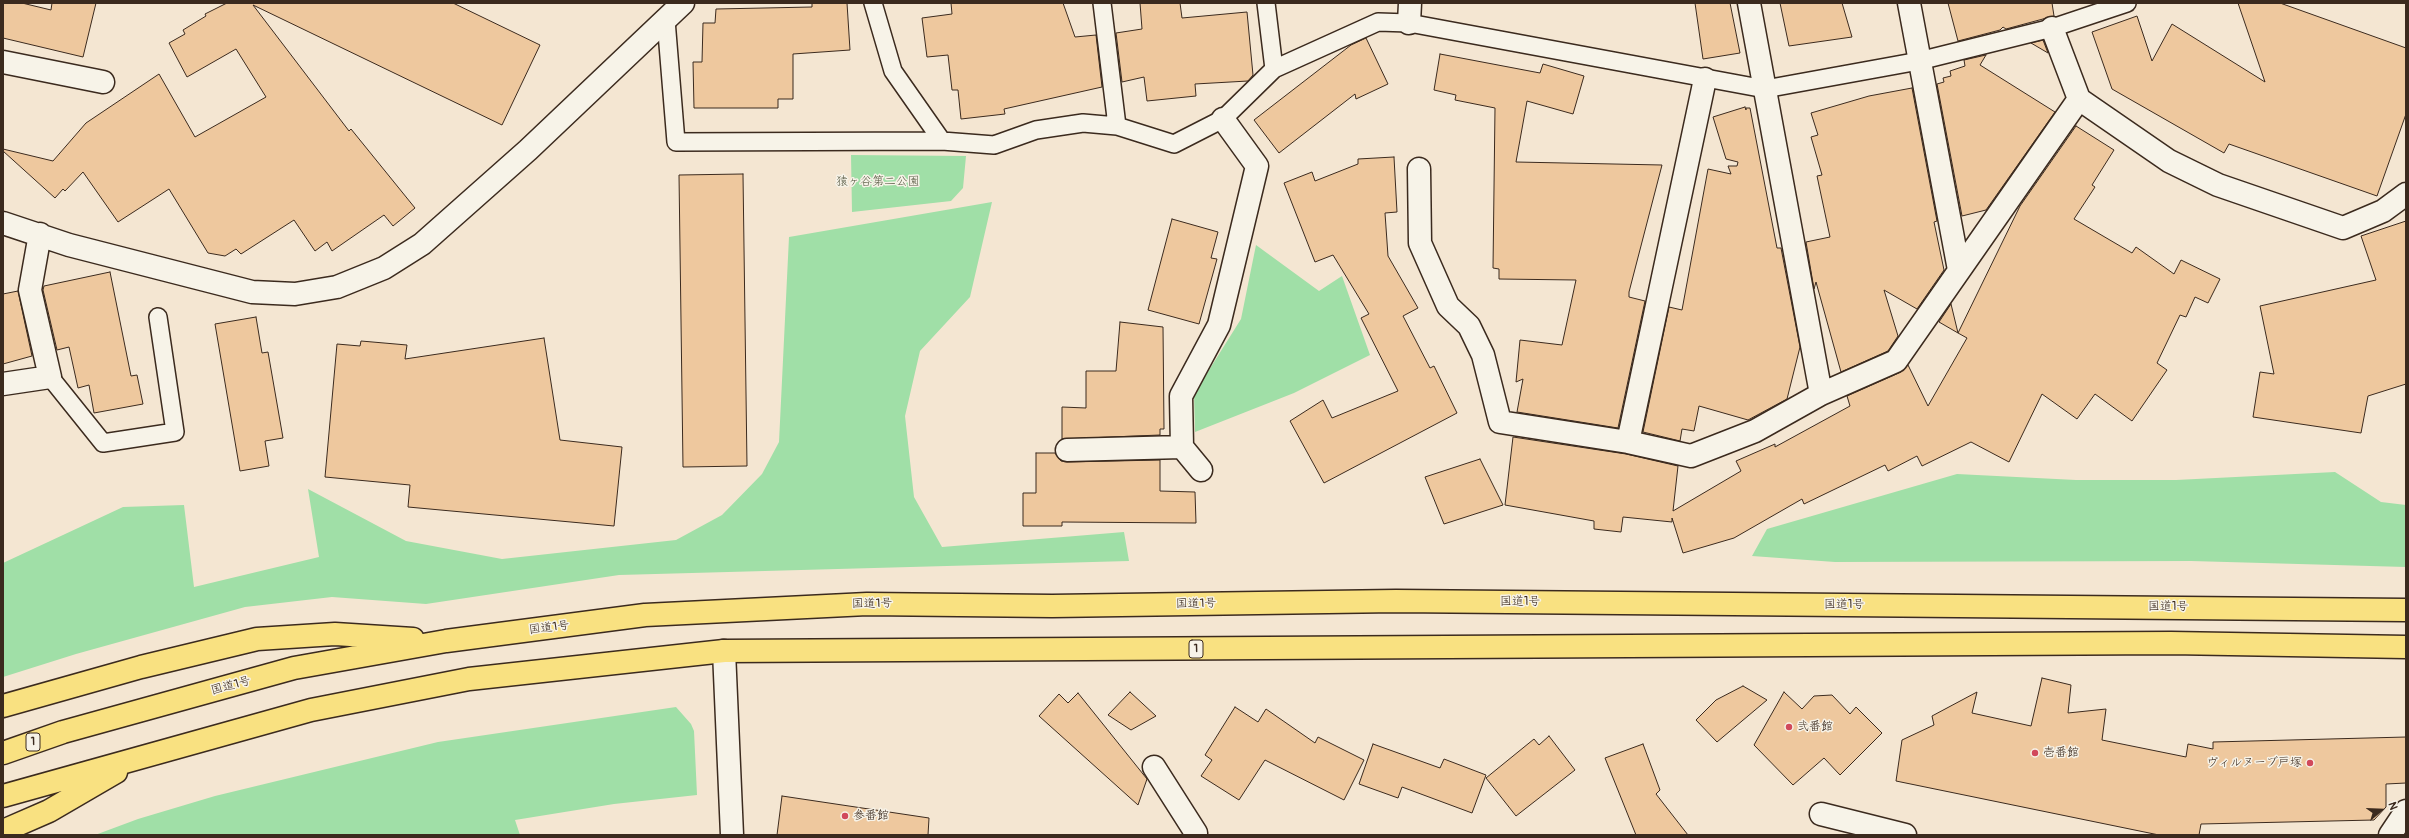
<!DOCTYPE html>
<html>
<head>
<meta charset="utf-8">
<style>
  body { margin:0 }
  #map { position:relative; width:2409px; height:838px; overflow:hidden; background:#f4e6d2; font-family:Pangolin,sans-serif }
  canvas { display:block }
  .frame { position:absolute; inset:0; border:4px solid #3b2a1e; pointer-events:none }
  .north { position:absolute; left:2361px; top:790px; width:40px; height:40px; -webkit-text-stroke:3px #f7f3e8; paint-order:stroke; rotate:71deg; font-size:11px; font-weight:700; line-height:16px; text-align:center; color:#3b2a1e }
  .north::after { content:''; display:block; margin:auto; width:14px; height:18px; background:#3b2a1e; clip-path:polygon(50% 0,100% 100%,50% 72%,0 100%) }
</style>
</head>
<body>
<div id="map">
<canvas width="2409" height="838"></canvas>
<div class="frame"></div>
<div class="north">N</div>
</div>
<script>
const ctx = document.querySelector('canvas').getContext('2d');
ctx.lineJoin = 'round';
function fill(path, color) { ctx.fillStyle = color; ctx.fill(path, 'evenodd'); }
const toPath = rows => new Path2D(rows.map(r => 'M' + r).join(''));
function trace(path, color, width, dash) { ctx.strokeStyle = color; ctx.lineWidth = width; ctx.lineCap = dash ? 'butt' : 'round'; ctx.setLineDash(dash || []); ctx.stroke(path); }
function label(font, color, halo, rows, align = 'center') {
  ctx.font = font + ' Pangolin,"Klee One",sans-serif'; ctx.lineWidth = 3; ctx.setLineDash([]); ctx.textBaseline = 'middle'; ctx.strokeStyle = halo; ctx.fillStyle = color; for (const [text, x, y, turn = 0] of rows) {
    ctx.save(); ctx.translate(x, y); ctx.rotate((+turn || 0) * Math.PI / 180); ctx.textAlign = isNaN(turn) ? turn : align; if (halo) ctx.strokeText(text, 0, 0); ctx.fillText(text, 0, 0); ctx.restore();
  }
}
const green = toPath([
  [851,155,966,156,963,188,951,201,852,212],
  [992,202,970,297,920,351,905,416,914,497,942,547,1124,532,1129,561,619,575,426,604,332,597,245,607,76,654,3,677,3,563,123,507,184,505,194,587,319,557,308,489,406,541,502,559,676,540,722,515,762,474,779,442,789,237],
  [1256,245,1319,291,1342,276,1370,355,1294,393,1195,432,1194,394,1241,319],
  [2335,472,2381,502,2406,505,2406,567,2191,561,1835,562,1752,556,1767,529,1957,474,2076,480,2176,480],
  [676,707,691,724,694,731,697,795,614,804,515,820,520,835,95,835,138,819,215,796,438,742]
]);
const building = toPath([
  [3,3,22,3,51,10,52,3,96,3,83,57,3,38,3,3],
  [227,3,453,3,540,45,502,125,253,5,349,131,351,129,415,208,393,226,384,215,332,251,327,242,315,251,294,220,241,254,236,249,225,256,208,253,169,189,118,222,83,172,65,191,63,189,55,198,3,151,3,149,53,161,86,123,159,74,195,137,266,97,236,49,187,77,169,43,185,34,183,30,206,16,205,14,227,3],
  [812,3,847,3,850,50,793,54,793,99,778,99,778,108,694,108,693,62,702,62,703,23,715,23,716,9,812,7,812,3],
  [951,3,1063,3,1075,37,1096,35,1102,87,1004,109,1005,114,961,119,958,90,952,90,948,55,927,57,922,18,952,14,951,3],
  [1140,3,1180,3,1182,18,1247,12,1253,75,1248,81,1195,84,1196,96,1147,101,1144,77,1122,82,1116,33,1142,29,1140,3],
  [1695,3,1730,3,1740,53,1703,59,1695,3],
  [1780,3,1842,3,1852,37,1789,46,1780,3],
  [1948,3,2052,3,2054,16,2006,29,2003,27,2000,30,1958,41,1948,3],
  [2238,3,2280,3,2406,48,2406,114,2377,196,2229,144,2224,153,2112,89,2092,32,2137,16,2152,61,2172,24,2265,82,2238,3],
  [1366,38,1388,84,1356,99,1355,94,1279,153,1254,120,1351,45,1366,38],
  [2043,40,2048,53,2031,43,2043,40],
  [1440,54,1540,73,1543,64,1584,76,1573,114,1527,101,1516,162,1662,165,1629,292,1629,297,1645,301,1618,428,1517,412,1523,379,1516,382,1520,340,1562,345,1576,280,1499,279,1499,269,1493,268,1495,108,1455,100,1456,95,1434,90,1440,54],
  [1986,55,1980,65,2055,112,1986,210,1962,216,1937,84,1944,82,1943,78,1951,76,1950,71,1965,66,1964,60,1986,55],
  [1912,88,1937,221,1934,222,1944,270,1917,309,1884,290,1898,336,1888,351,1841,372,1816,282,1814,289,1806,242,1830,237,1817,176,1822,175,1811,137,1818,135,1811,113,1869,96,1912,88],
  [1745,107,1746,110,1746,108,1750,108,1777,248,1781,248,1800,347,1787,399,1748,420,1699,406,1694,431,1682,429,1680,441,1643,432,1669,307,1682,310,1708,169,1731,174,1728,166,1737,166,1738,162,1726,159,1713,117,1745,107],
  [2076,126,2114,150,2092,185,2095,187,2074,219,2132,253,2136,247,2174,274,2181,260,2220,279,2208,303,2195,297,2186,317,2180,315,2157,363,2167,370,2132,421,2095,394,2077,419,2042,394,2009,462,1971,442,1922,466,1917,456,1888,471,1885,465,1804,504,1802,499,1734,538,1683,553,1672,518,1672,522,1623,517,1621,532,1594,529,1594,521,1505,505,1513,437,1626,454,1678,466,1673,511,1741,471,1736,461,1775,444,1775,447,1850,406,1847,396,1901,372,1908,365,1928,406,1967,338,1958,333,2020,206,2076,126],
  [1394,157,1397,212,1385,213,1388,256,1418,308,1403,316,1430,368,1434,366,1457,413,1324,483,1290,421,1323,400,1332,418,1398,391,1361,318,1369,314,1333,255,1315,262,1284,183,1312,172,1315,181,1358,164,1358,159,1394,157],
  [743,174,747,466,683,467,679,175,743,174],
  [1172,219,1218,232,1211,258,1217,259,1199,324,1148,310,1172,219],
  [2406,221,2406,384,2368,396,2361,433,2253,417,2260,372,2274,374,2260,306,2376,280,2361,236,2406,221],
  [110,272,131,376,137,375,143,404,94,413,89,385,78,388,69,347,57,350,43,290,44,286,110,272],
  [18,291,32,356,3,364,3,294,18,291],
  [1951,304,1958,333,1939,322,1951,304],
  [256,317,262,353,268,352,283,438,265,441,269,466,240,471,215,324,256,317],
  [1120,322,1163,327,1164,429,1160,429,1160,435,1062,439,1062,407,1086,408,1086,371,1116,371,1120,322],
  [544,338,560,440,622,447,614,526,408,507,410,485,325,477,337,344,360,346,361,341,407,345,405,359,544,338],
  [1036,453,1055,453,1061,461,1067,462,1160,460,1160,491,1195,492,1196,523,1062,522,1062,526,1023,526,1023,493,1036,493,1036,453],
  [1480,459,1503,505,1444,524,1425,477,1480,459],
  [2042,678,2071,685,2068,713,2106,709,2102,740,2186,757,2188,744,2213,749,2213,742,2406,737,2406,783,2386,784,2386,807,2374,820,2201,824,2199,835,2159,835,1896,781,1902,740,1934,725,1932,716,1977,692,1972,713,2031,726,2042,678],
  [1743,686,1767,700,1717,742,1696,720,1716,700,1743,686],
  [1130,692,1156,716,1131,730,1108,715,1130,692],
  [1784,692,1802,709,1814,696,1832,695,1850,714,1856,707,1882,733,1840,775,1824,758,1793,785,1754,745,1784,692],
  [1078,693,1147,779,1138,805,1039,716,1059,694,1068,703,1078,693],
  [1235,707,1258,722,1266,709,1315,743,1318,737,1364,760,1344,800,1265,760,1239,800,1201,776,1212,760,1205,755,1235,707],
  [1549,736,1575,770,1516,816,1486,778,1534,739,1539,745,1549,736],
  [1373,744,1440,768,1444,759,1486,775,1472,813,1402,787,1398,798,1359,784,1373,744],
  [1643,744,1660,790,1656,794,1688,835,1636,835,1605,758,1643,744],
  [782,796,929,818,928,835,777,835,782,796]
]);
const service = toPath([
  [873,3,893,71,942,141],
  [1102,3,1117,126],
  [1266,3,1274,69],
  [666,20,676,142,942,141,994,145,1036,130,1083,123,1117,126,1174,144,1223,119,1274,69,1378,22,1409,23,1765,89,1919,61,2052,28,2127,3],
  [50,377,103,443,175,432,158,317]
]);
const minor = toPath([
  [1749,3,1821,394],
  [1909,3,1959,270],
  [1409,23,1410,3],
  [3,62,103,82],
  [1705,79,1628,442,1691,456,1755,431,1821,394,1896,361,2079,99,2052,28],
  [2079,99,2169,161,2218,185,2343,228,2383,211,2406,194],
  [1419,169,1420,243,1448,306,1469,326,1483,355,1500,422,1628,442],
  [3,223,69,245,252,292,295,294,337,287,384,268,422,244,528,150,683,3],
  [3,384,50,377,30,290,40,234],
  [1067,450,1182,447],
  [1201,470,1182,447,1181,396,1219,325,1257,166,1223,119],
  [724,651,732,835],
  [1154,767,1196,833],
  [1821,814,1905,835],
  [2390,835,2406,811]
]);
const trunk = toPath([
  [3,706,141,667,257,639,335,634,413,639],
  [3,753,63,732,294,668,446,641,645,615,867,604,1052,606,1396,601,2406,610],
  [3,796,311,710,469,679,724,651,2171,643,2406,647],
  [3,831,49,811,116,772]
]);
const markers = [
  [1789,727,4,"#d1495b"],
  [2035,753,4,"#d1495b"],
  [2310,763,4,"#d1495b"],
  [845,816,4,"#d1495b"]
];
const shields = [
  [1196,649,14],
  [33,742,14]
];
const shieldNames = [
  ["1",1196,649],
  ["1",33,742]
];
const parkNames = [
  ["猿ヶ谷第二公園",878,182]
];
const streetNames = [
  ["国道1号",1520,602],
  ["国道1号",872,604,-1],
  ["国道1号",1196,604,-1],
  ["国道1号",1844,605],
  ["国道1号",2168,607],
  ["国道1号",549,628,-7],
  ["国道1号",231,686,-15]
];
const poiNames = [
  ["弐番館",1797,727],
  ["壱番館",2043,753],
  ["ヴィルヌーブ戸塚",2302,763,"right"],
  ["参番館",853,816]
];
fill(green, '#a0dfa7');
fill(building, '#eec89e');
trace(building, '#3b2a1e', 1);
trace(service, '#3b2a1e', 20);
trace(minor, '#3b2a1e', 25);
trace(trunk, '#3b2a1e', 25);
trace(service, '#f7f3e8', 17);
trace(minor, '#f7f3e8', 22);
trace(trunk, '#f9e181', 22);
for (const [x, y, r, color] of markers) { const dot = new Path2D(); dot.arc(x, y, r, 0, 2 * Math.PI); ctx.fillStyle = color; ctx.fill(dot); trace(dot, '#f7f3e8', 1.5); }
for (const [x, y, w] of shields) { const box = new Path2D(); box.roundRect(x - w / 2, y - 9, w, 18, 3); ctx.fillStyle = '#f7f3e8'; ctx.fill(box); trace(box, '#3b2a1e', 1); }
label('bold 11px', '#3b2a1e', null, shieldNames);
label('12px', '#545740', '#f7f3e8', parkNames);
label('12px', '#3b2a1e', '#f7f3e8', streetNames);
label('12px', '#3b2a1e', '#f7f3e8', poiNames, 'left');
</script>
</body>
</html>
